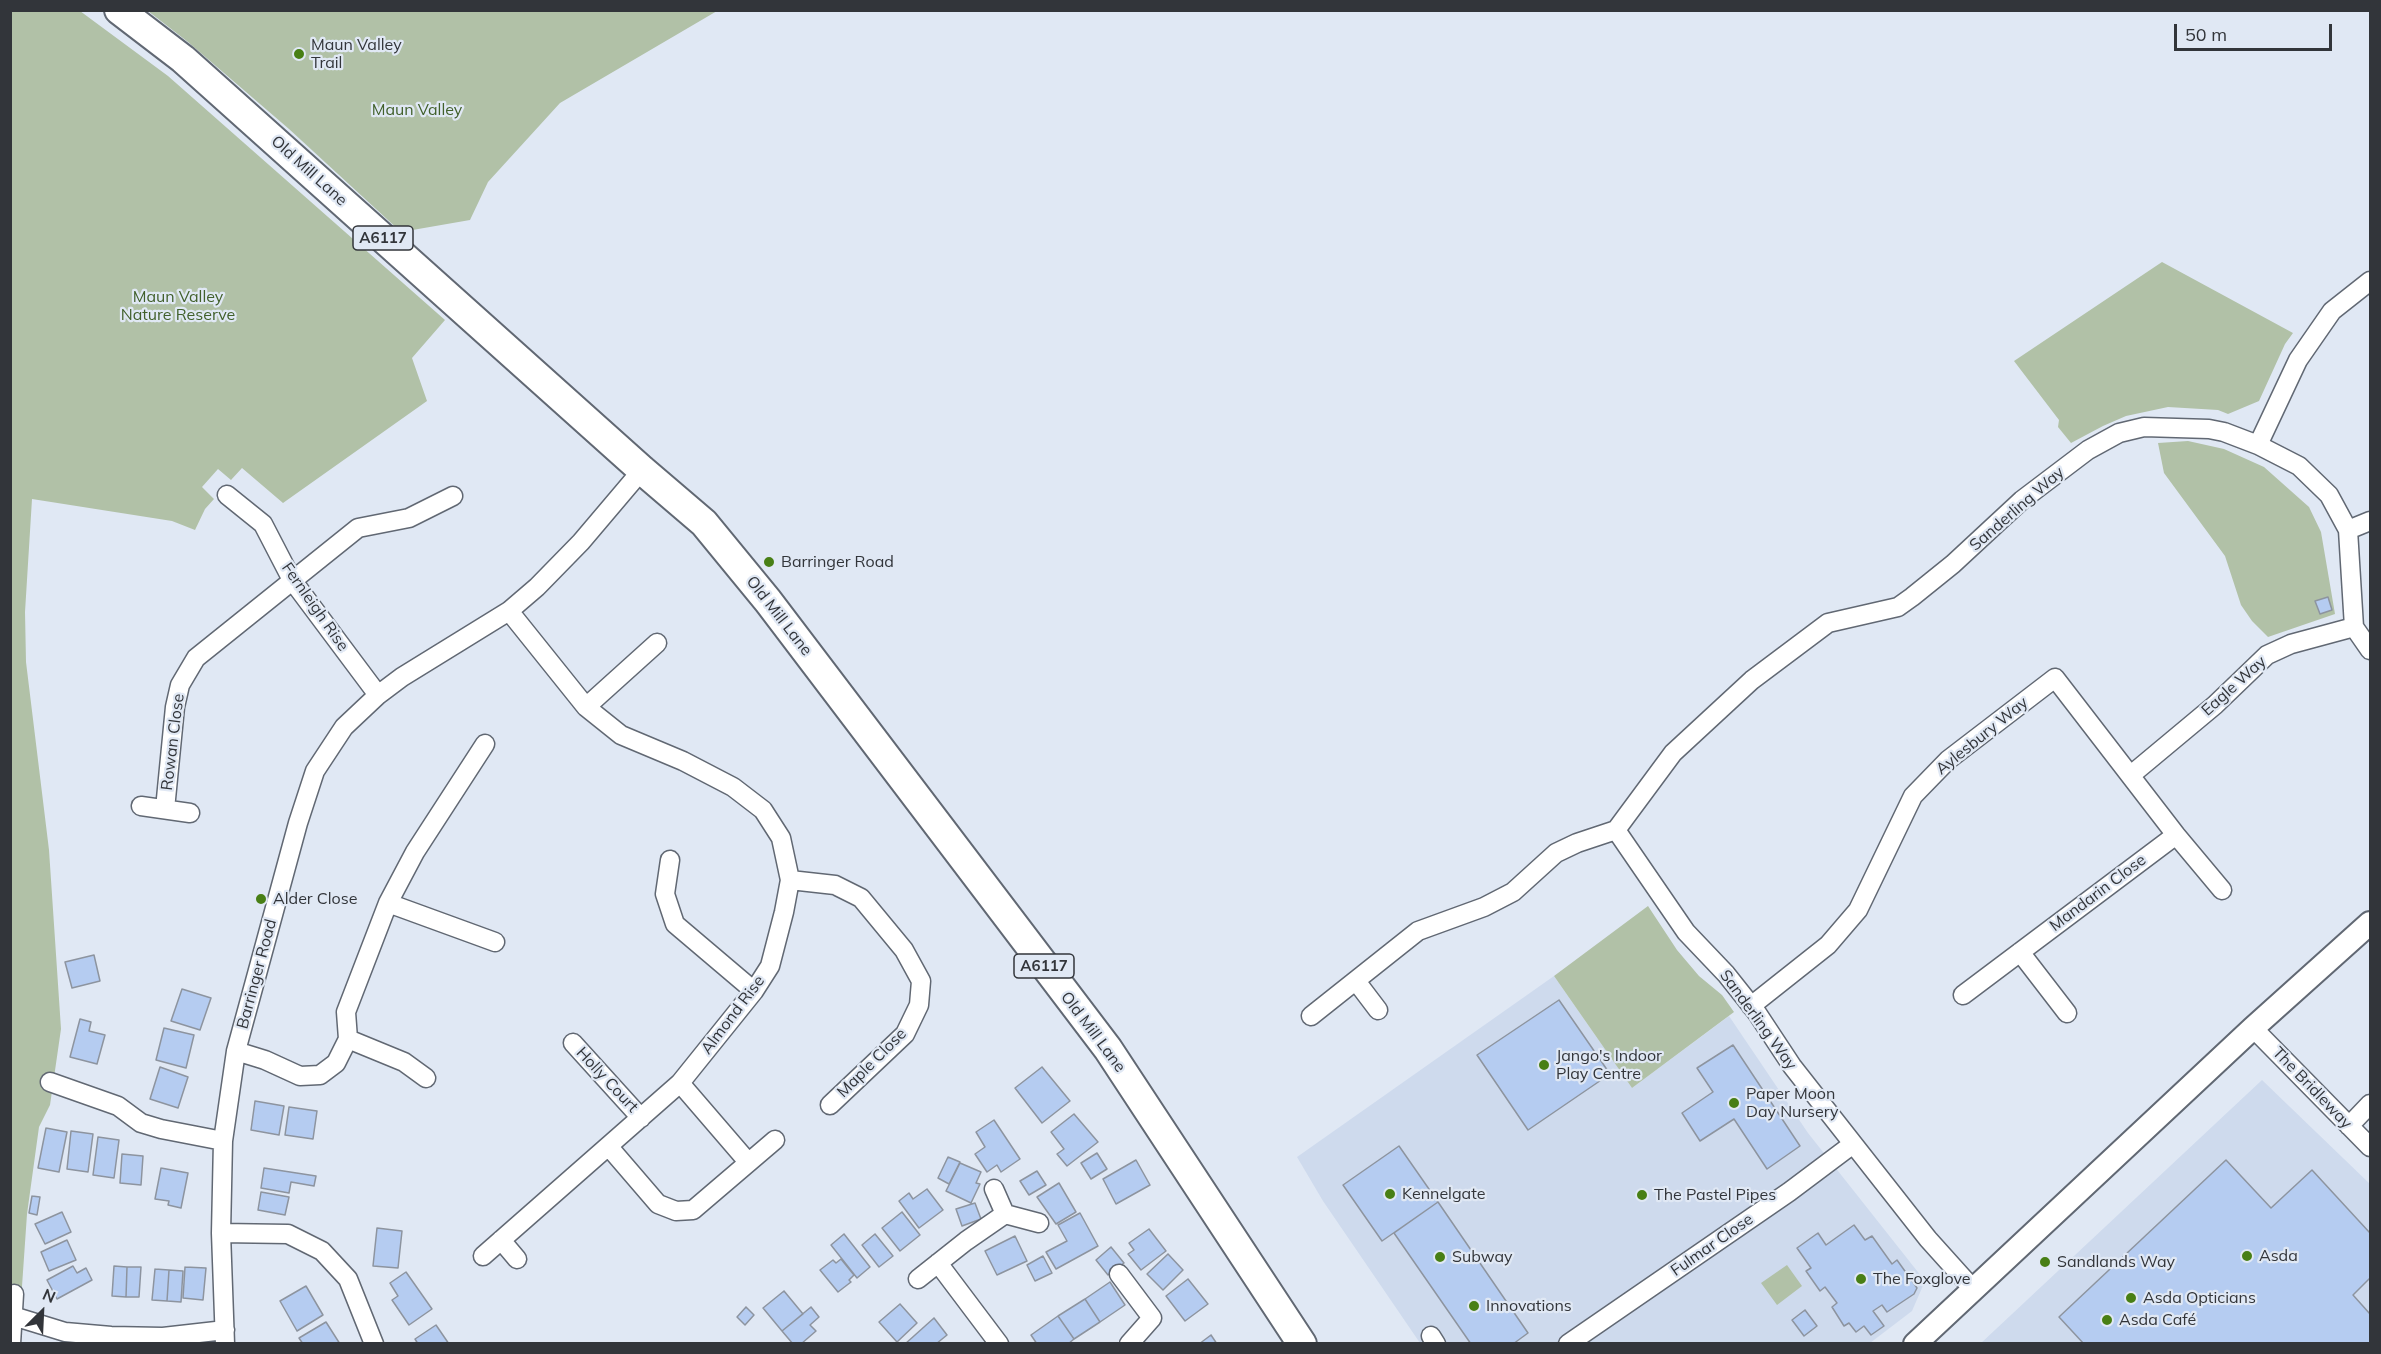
<!DOCTYPE html>
<html>
<head>
<meta charset="utf-8">
<style>
  body { margin:0 }
  #map { position:relative; width:2381px; height:1354px; overflow:hidden; background:#e0e8f4; font-family:Mulish,sans-serif }
  canvas { display:block }
  .frame { position:absolute; inset:0; border:12px solid #32353a; pointer-events:none }
  .north { position:absolute; left:12px; top:1282px; width:60px; height:60px; -webkit-text-stroke:4px #e0e8f4; paint-order:stroke; rotate:24deg; font-size:16px; font-weight:700; line-height:24px; text-align:center; color:#32353a }
  .north::after { content:''; display:block; margin:auto; width:21px; height:27px; background:#32353a; clip-path:polygon(50% 0,100% 100%,50% 72%,0 100%) }
  .scale { position:absolute; left:2174px; top:24px; width:158px; height:27px; box-sizing:border-box; border:3px solid #32353a; border-top:0; padding-left:8px; font-size:18px; line-height:21px; white-space:nowrap; color:#32353a; -webkit-text-stroke:4px #e0e8f4; paint-order:stroke }
</style>
</head>
<body>
<div id="map">
<canvas width="2381" height="1354"></canvas>
<div class="frame"></div>
<div class="north">N</div>
<div class="scale">50 m</div>
</div>
<script>
const ctx = document.querySelector('canvas').getContext('2d');
ctx.lineJoin = 'round';
function fill(path, color) { ctx.fillStyle = color; ctx.fill(path, 'evenodd'); }
const toPath = rows => new Path2D(rows.map(r => 'M' + r).join(''));
function trace(path, color, width, dash) { ctx.strokeStyle = color; ctx.lineWidth = width; ctx.lineCap = dash ? 'butt' : 'round'; ctx.setLineDash(dash || []); ctx.stroke(path); }
function label(font, color, halo, rows, align = 'center') {
  ctx.font = font + ' Mulish,sans-serif'; ctx.lineWidth = 4.5; ctx.setLineDash([]); ctx.textBaseline = 'middle'; ctx.strokeStyle = halo; ctx.fillStyle = color; for (const [text, x, y, turn = 0] of rows) {
    ctx.save(); ctx.translate(x, y); ctx.rotate((+turn || 0) * Math.PI / 180); ctx.textAlign = isNaN(turn) ? turn : align; if (halo) ctx.strokeText(text, 0, 0); ctx.fillText(text, 0, 0); ctx.restore();
  }
}
const built = toPath([
  [1554,976,1632,1088,1729,1016,1808,1133,1925,1281,1912,1311,1870,1343,1420,1343,1323,1201,1297,1157],
  [2262,1080,2370,1184,2370,1343,1980,1344]
]);
const green = toPath([
  [10,11,80,11,168,76,445,320,412,358,427,401,283,503,242,468,231,480,218,469,202,487,214,499,205,509,195,530,172,521,32,499,25,612,26,662,49,850,61,1029,50,1105,39,1127,27,1214,18,1344,10,1343],
  [148,11,717,11,560,103,488,182,470,220,401,232,289,129,188,42],
  [2162,262,2293,333,2285,344,2259,401,2228,414,2218,410,2168,407,2126,416,2103,426,2071,443,2058,427,2059,420,2014,361],
  [2188,441,2224,449,2264,467,2309,507,2321,532,2335,614,2268,637,2252,621,2241,605,2225,556,2164,473,2158,443],
  [1648,906,1677,950,1699,976,1722,995,1734,1012,1632,1088,1554,976],
  [1787,1265,1802,1286,1777,1305,1761,1283]
]);
const building = toPath([
  [2328,597,2332,610,2320,614,2315,601,2328,597],
  [94,955,100,981,72,988,65,962,94,955],
  [182,989,211,998,200,1030,171,1021,182,989],
  [1559,1000,1610,1074,1528,1130,1477,1055,1559,1000],
  [80,1019,91,1022,89,1031,105,1035,97,1064,70,1057,80,1019],
  [164,1028,194,1035,186,1068,156,1060,164,1028],
  [1733,1045,1800,1146,1767,1169,1734,1119,1700,1141,1682,1113,1713,1092,1697,1068,1733,1045],
  [160,1067,188,1077,178,1108,150,1099,160,1067],
  [1042,1067,1070,1101,1042,1123,1015,1088,1042,1067],
  [255,1101,284,1106,279,1135,251,1130,255,1101],
  [289,1107,317,1111,313,1139,285,1135,289,1107],
  [1074,1114,1098,1142,1067,1166,1057,1154,1064,1149,1051,1132,1074,1114],
  [994,1120,1020,1159,1001,1172,997,1165,987,1172,975,1154,985,1147,976,1132,994,1120],
  [46,1128,67,1132,59,1172,38,1168,46,1128],
  [71,1131,93,1134,88,1172,67,1169,71,1131],
  [98,1137,119,1140,114,1178,93,1175,98,1137],
  [1399,1146,1438,1202,1382,1241,1343,1185,1399,1146],
  [1097,1153,1107,1169,1091,1179,1081,1163,1097,1153],
  [122,1154,143,1156,141,1185,120,1183,122,1154],
  [948,1157,960,1162,949,1184,938,1178,948,1157],
  [1136,1160,1150,1185,1116,1204,1103,1179,1136,1160],
  [2226,1160,2271,1208,2312,1170,2370,1233,2370,1278,2353,1295,2370,1314,2370,1344,2084,1344,2059,1317,2226,1160],
  [960,1163,981,1172,976,1183,980,1184,971,1203,946,1191,960,1163],
  [161,1168,188,1173,181,1208,168,1205,169,1201,155,1199,161,1168],
  [264,1168,316,1176,314,1186,291,1182,289,1193,261,1188,264,1168],
  [1037,1171,1046,1185,1029,1195,1020,1181,1037,1171],
  [1059,1183,1076,1212,1056,1224,1037,1197,1059,1183],
  [927,1189,943,1210,919,1228,899,1201,909,1193,913,1199,927,1189],
  [261,1192,289,1197,285,1215,258,1210,261,1192],
  [32,1196,40,1197,37,1215,29,1213,32,1196],
  [1438,1202,1528,1333,1513,1344,1471,1344,1394,1233,1438,1202],
  [975,1203,981,1219,962,1226,956,1209,975,1203],
  [62,1212,71,1232,45,1244,35,1224,62,1212],
  [902,1212,920,1235,900,1251,882,1228,902,1212],
  [1080,1213,1098,1246,1056,1269,1046,1252,1067,1241,1058,1225,1080,1213],
  [1854,1225,1865,1240,1872,1236,1892,1264,1897,1260,1917,1288,1914,1294,1887,1312,1882,1305,1873,1311,1884,1326,1871,1335,1864,1326,1856,1332,1849,1323,1844,1326,1832,1307,1837,1303,1825,1287,1820,1291,1806,1271,1811,1268,1797,1248,1818,1233,1826,1245,1854,1225],
  [377,1228,402,1231,398,1268,373,1266,377,1228],
  [1149,1229,1166,1251,1141,1270,1128,1254,1134,1250,1129,1243,1149,1229],
  [844,1234,870,1267,857,1278,831,1245,844,1234],
  [875,1234,893,1256,879,1267,862,1245,875,1234],
  [1015,1236,1027,1261,997,1275,985,1251,1015,1236],
  [67,1240,76,1260,49,1271,41,1252,67,1240],
  [1111,1247,1124,1263,1108,1275,1096,1260,1111,1247],
  [1168,1254,1183,1270,1163,1290,1147,1274,1168,1254],
  [1043,1256,1052,1273,1035,1281,1027,1265,1043,1256],
  [841,1259,854,1275,849,1280,851,1282,838,1292,820,1270,833,1260,836,1263,841,1259],
  [73,1266,77,1273,86,1268,92,1280,57,1299,47,1280,73,1266],
  [114,1266,127,1267,126,1297,112,1296,114,1266],
  [127,1267,141,1267,139,1297,126,1297,127,1267],
  [185,1267,206,1268,203,1300,183,1298,185,1267],
  [155,1269,169,1270,167,1301,152,1300,155,1269],
  [169,1270,183,1271,181,1302,167,1301,169,1270],
  [406,1272,432,1309,409,1325,392,1300,398,1296,390,1283,406,1272],
  [1188,1279,1208,1304,1185,1321,1166,1296,1188,1279],
  [1110,1282,1125,1305,1100,1322,1085,1299,1110,1282],
  [306,1286,323,1315,297,1331,280,1301,306,1286],
  [784,1291,803,1314,782,1331,763,1308,784,1291],
  [1085,1299,1100,1322,1074,1339,1058,1316,1085,1299],
  [900,1304,917,1323,897,1342,879,1322,900,1304],
  [746,1307,754,1315,745,1325,737,1317,746,1307],
  [811,1307,819,1317,810,1325,816,1331,801,1344,793,1344,782,1331,811,1307],
  [1805,1310,1817,1326,1804,1336,1792,1320,1805,1310],
  [1058,1316,1074,1339,1068,1344,1037,1344,1031,1335,1058,1316],
  [934,1318,947,1335,936,1344,905,1344,934,1318],
  [326,1322,340,1344,303,1344,299,1338,326,1322],
  [436,1325,449,1344,418,1344,415,1339,436,1325],
  [1211,1335,1217,1344,1199,1344,1211,1335]
]);
const minor = toPath([
  [2258,445,2298,360,2332,311,2370,281],
  [227,495,263,524,292,580,378,695],
  [2348,530,2370,521],
  [586,707,657,643],
  [2131,775,2215,705,2267,655,2291,644,2354,627],
  [141,806,190,813],
  [165,809,175,707,180,685,196,658,358,528,409,518,453,496],
  [1616,830,1686,932,1726,974,1757,1013,1792,1066,1928,1239,1973,1289],
  [670,860,665,894,675,924,754,991],
  [790,880,835,885,861,898,904,950,921,981,919,1005,905,1034,830,1105],
  [388,903,495,942],
  [2020,952,2067,1013],
  [1356,981,1378,1010],
  [1963,995,2176,835],
  [1751,1006,1828,945,1858,910,1913,796,1948,760,2055,678,2176,835,2222,890],
  [1311,1016,1418,931,1484,907,1513,892,1556,853,1577,843,1616,830,1673,753,1752,680,1828,623,1898,607,1912,597,1953,564,2022,500,2088,450,2119,433,2144,427,2209,429,2224,432,2258,445,2299,466,2329,495,2348,530,2354,627,2370,650],
  [2253,1028,2370,1147],
  [348,1039,404,1062,426,1078],
  [573,1043,641,1118],
  [236,1051,265,1060,300,1076,320,1075,336,1063,348,1039,346,1012,388,903,415,852,485,744],
  [50,1082,118,1106,141,1123,161,1129,223,1141],
  [680,1083,748,1162],
  [2349,1126,2370,1104],
  [609,1147,658,1204,676,1211,693,1210,775,1140],
  [994,1189,1005,1214],
  [221,1233,288,1234,322,1251,348,1279,374,1344],
  [501,1240,517,1259],
  [483,1256,680,1083,754,991,770,966,784,912,790,880,781,838,763,810,733,787,683,761,621,735,586,707,509,611],
  [938,1263,999,1344],
  [1119,1274,1152,1318,1129,1344],
  [918,1279,966,1241,1005,1214,1039,1223],
  [13,1316,65,1332,111,1336,163,1337,225,1330],
  [1431,1336,1436,1344],
  [11,1344,14,1294],
  [225,1344,221,1233,223,1141,236,1051,298,823,315,771,344,727,378,695,402,677,509,611,537,587,581,542,642,470],
  [1568,1344,1789,1192,1853,1144]
]);
const tertiary = toPath([
  [1915,1344,2253,1028,2370,923]
]);
const primary = toPath([
  [119,10,183,59,642,470,704,523,768,601,1108,1049,1302,1344]
]);
const markers = [
  [299,54,6,"#487f15"],
  [769,562,6,"#487f15"],
  [261,899,6,"#487f15"],
  [1544,1065,6,"#487f15"],
  [1734,1103,6,"#487f15"],
  [1390,1194,6,"#487f15"],
  [1642,1195,6,"#487f15"],
  [2247,1256,6,"#487f15"],
  [1440,1257,6,"#487f15"],
  [2045,1262,6,"#487f15"],
  [1861,1279,6,"#487f15"],
  [2131,1298,6,"#487f15"],
  [1474,1306,6,"#487f15"],
  [2107,1320,6,"#487f15"]
];
const shields = [
  [383,238,60],
  [1044,966,60]
];
const shieldNames = [
  ["A6117",383,238],
  ["A6117",1044,966]
];
const poiNames = [
  ["Maun Valley",311,45],
  ["Trail",311,63],
  ["Barringer Road",781,562],
  ["Alder Close",273,899],
  ["Jango's Indoor",1556,1056],
  ["Play Centre",1556,1074],
  ["Paper Moon",1746,1094],
  ["Day Nursery",1746,1112],
  ["Kennelgate",1402,1194],
  ["The Pastel Pipes",1654,1195],
  ["Asda",2259,1256],
  ["Subway",1452,1257],
  ["Sandlands Way",2057,1262],
  ["The Foxglove",1873,1279],
  ["Asda Opticians",2143,1298],
  ["Innovations",1486,1306],
  ["Asda Café",2119,1320]
];
const parkNames = [
  ["Maun Valley",417,110],
  ["Maun Valley",178,297],
  ["Nature Reserve",178,315]
];
const streetNames = [
  ["Old Mill Lane",309,171,42],
  ["Sanderling Way",2017,509,-41],
  ["Fernleigh Rise",315,607,55],
  ["Old Mill Lane",779,616,52],
  ["Eagle Way",2234,686,-42],
  ["Aylesbury Way",1982,736,-39],
  ["Rowan Close",173,742,-83],
  ["Mandarin Close",2098,893,-37],
  ["Barringer Road",257,974,-75],
  ["Almond Rise",733,1015,-53],
  ["Sanderling Way",1758,1020,54],
  ["Old Mill Lane",1093,1032,53],
  ["Maple Close",872,1063,-45],
  ["Holly Court",607,1080,47],
  ["The Bridleway",2312,1088,46],
  ["Fulmar Close",1712,1245,-35]
];
fill(built, '#cedaed');
fill(green, '#b1c1a7');
fill(building, '#b5ccf1');
trace(building, '#8d949f', 1.5);
trace(minor, '#616873', 21);
trace(tertiary, '#616873', 26);
trace(primary, '#616873', 32);
trace(minor, '#fff', 18);
trace(tertiary, '#fff', 22);
trace(primary, '#fff', 28);
for (const [x, y, r, color] of markers) { const dot = new Path2D(); dot.arc(x, y, r, 0, 2 * Math.PI); ctx.fillStyle = color; ctx.fill(dot); trace(dot, '#e0e8f4', 2); }
for (const [x, y, w] of shields) { const box = new Path2D(); box.roundRect(x - w / 2, y - 12, w, 24, 4.5); ctx.fillStyle = '#e0e8f4'; ctx.fill(box); trace(box, '#32353a', 1.5); }
label('bold 15px', '#32353a', null, shieldNames);
label('16px', '#32353a', '#e0e8f4', poiNames, 'left');
label('16px', '#41602b', '#e0e8f4', parkNames);
label('16px', '#32353a', '#e0e8f4', streetNames);
</script>
</body>
</html>
